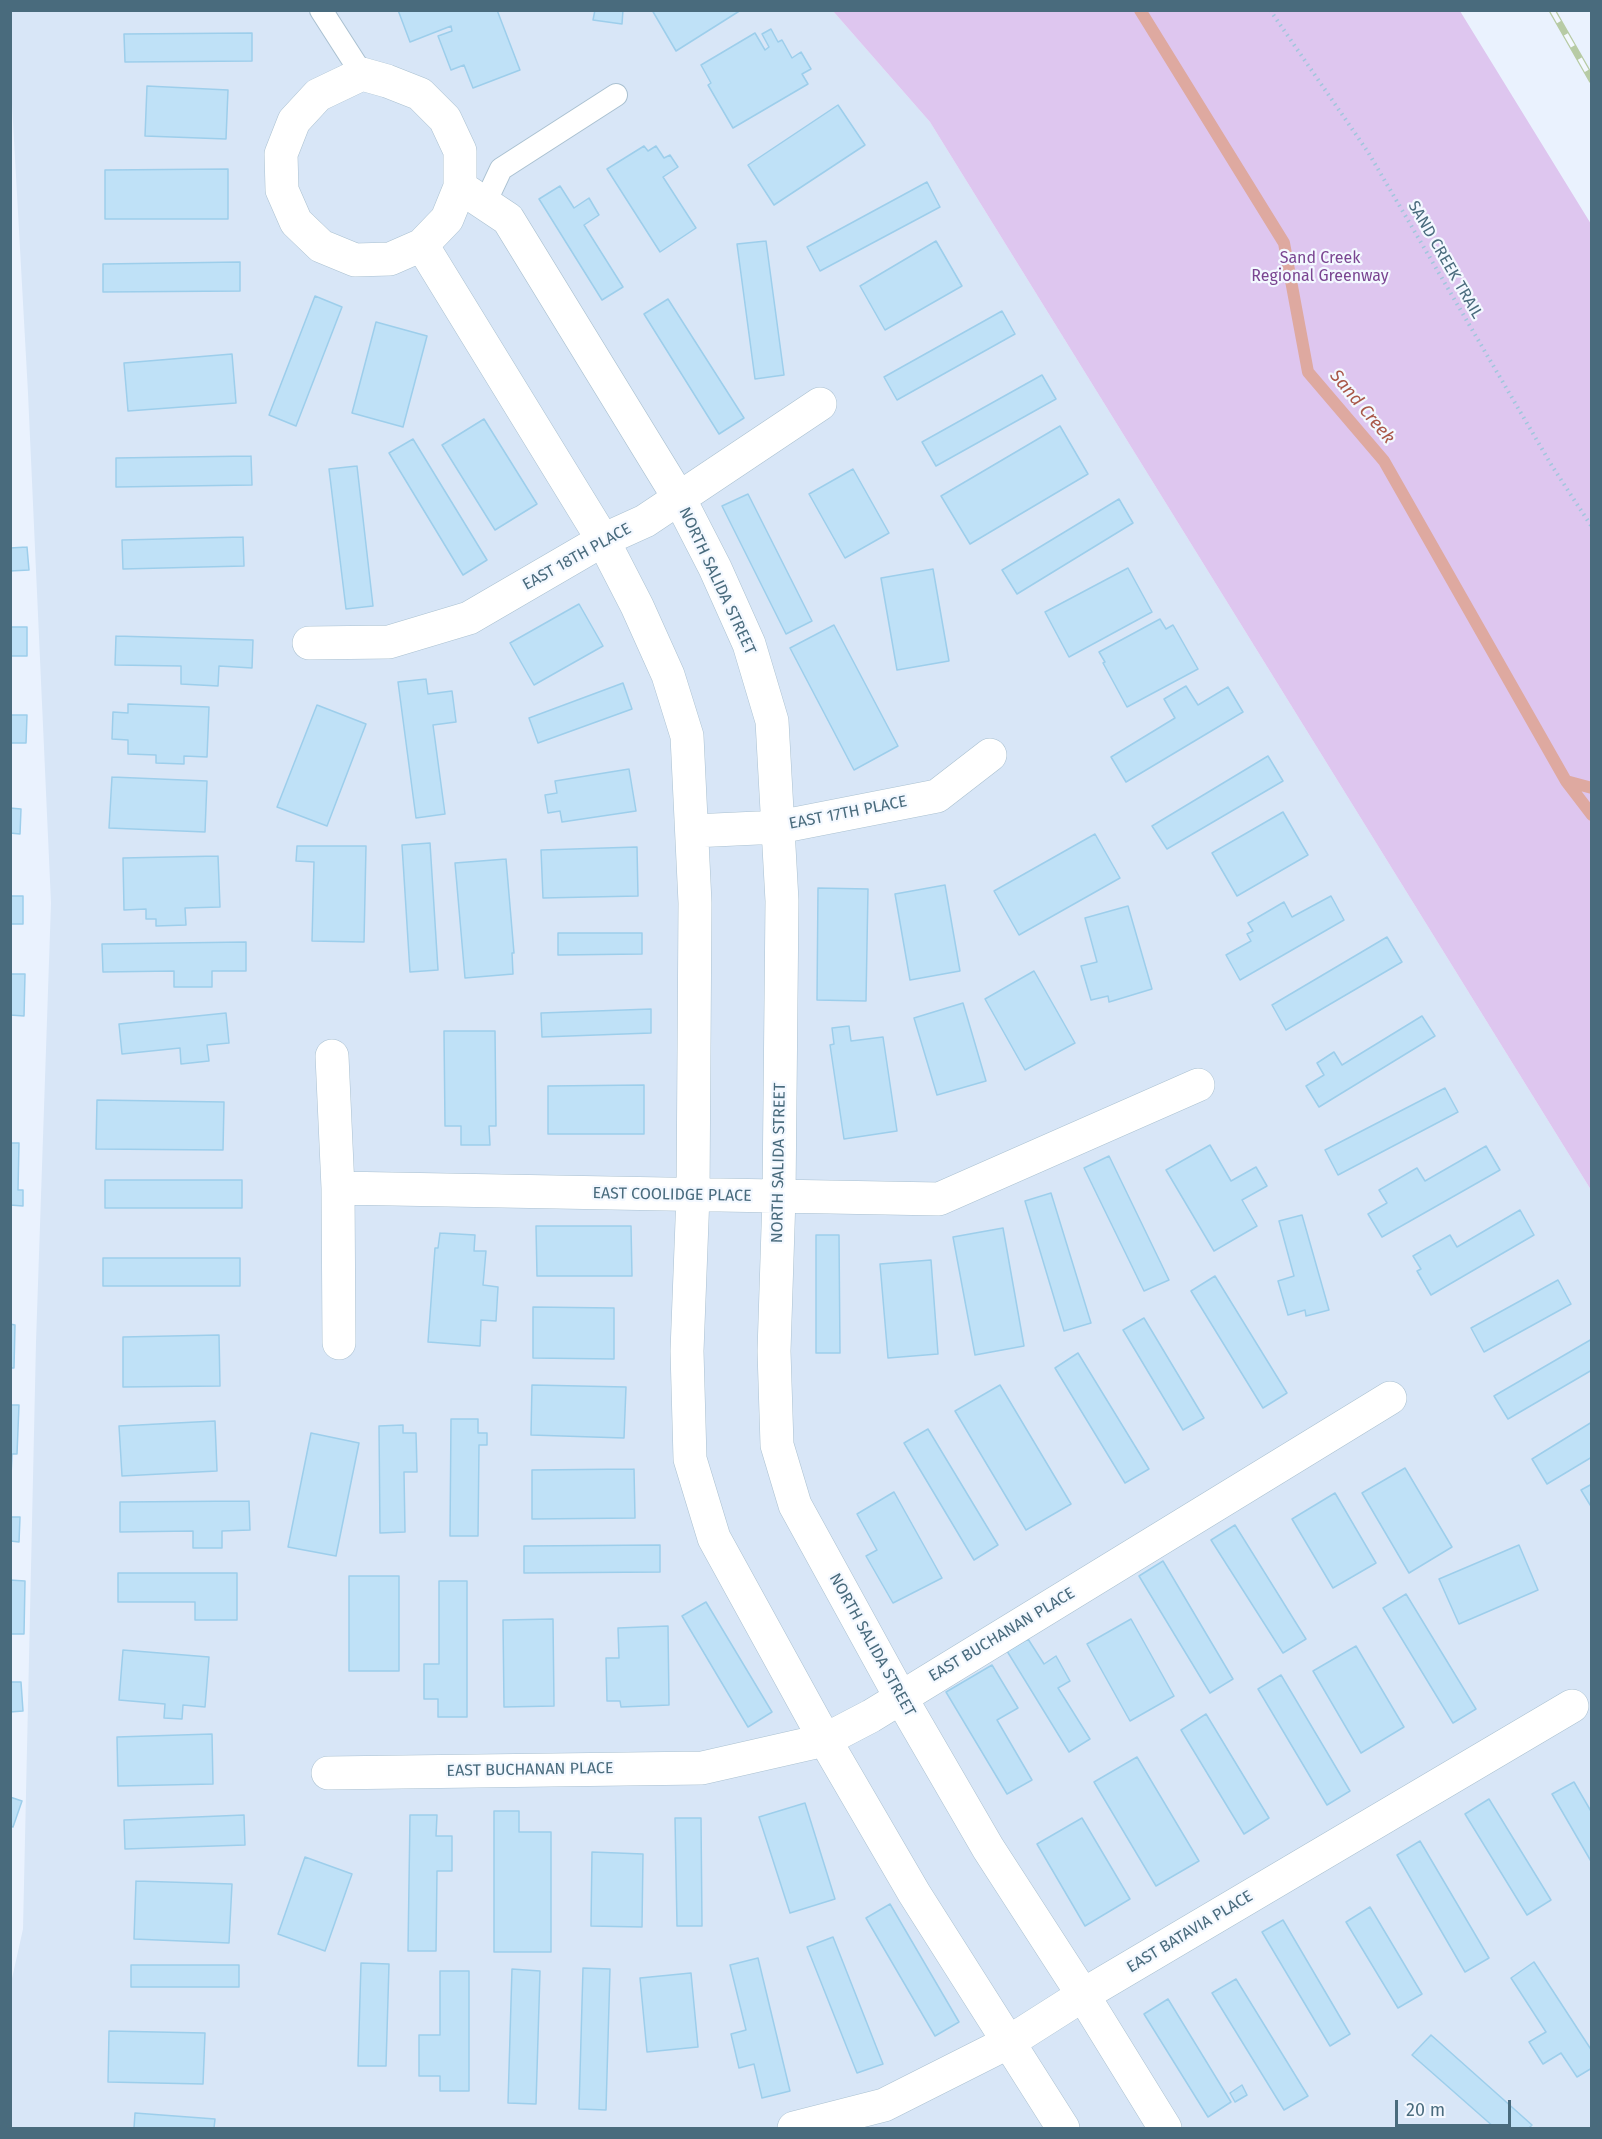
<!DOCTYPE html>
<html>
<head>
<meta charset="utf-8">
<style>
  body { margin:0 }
  #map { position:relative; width:1602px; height:2139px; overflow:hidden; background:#eaf2fe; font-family:"Fira Sans",sans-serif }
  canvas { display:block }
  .frame { position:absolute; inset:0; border:12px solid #496b7d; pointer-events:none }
  .scale { position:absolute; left:1395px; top:2100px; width:116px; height:27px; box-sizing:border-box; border:3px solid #496b7d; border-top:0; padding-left:8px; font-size:18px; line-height:21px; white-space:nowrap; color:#496b7d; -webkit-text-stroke:4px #f3f8ff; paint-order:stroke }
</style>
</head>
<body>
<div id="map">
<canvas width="1602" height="2139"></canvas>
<div class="frame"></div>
<div class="scale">20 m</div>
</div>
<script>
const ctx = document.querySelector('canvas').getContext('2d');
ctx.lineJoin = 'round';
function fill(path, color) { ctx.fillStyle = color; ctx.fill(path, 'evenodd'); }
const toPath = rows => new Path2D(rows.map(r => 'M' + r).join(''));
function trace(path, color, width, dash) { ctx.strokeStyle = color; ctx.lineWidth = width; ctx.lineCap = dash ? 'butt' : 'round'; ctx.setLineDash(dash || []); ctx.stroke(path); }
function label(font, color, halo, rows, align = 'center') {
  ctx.font = font + ' "Fira Sans",sans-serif'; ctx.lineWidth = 4.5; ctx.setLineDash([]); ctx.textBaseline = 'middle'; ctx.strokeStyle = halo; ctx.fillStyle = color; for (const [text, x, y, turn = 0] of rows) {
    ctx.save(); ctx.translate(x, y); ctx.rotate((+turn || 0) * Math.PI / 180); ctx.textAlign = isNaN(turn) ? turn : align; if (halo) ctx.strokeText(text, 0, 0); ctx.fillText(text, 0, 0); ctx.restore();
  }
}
const residential = toPath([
  [11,11,833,11,930,122,1591,1190,1591,2128,11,2128,11,1983,23,1929,36,1342,51,903,28,393,12,104,11,262]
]);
const green = toPath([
  [833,11,1460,11,1591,224,1591,1190,930,122]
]);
const stream = toPath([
  [1140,10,1284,243,1308,372,1384,461,1566,781,1592,815],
  [1566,781,1592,788]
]);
const building = toPath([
  [398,10,497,10,520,70,473,88,464,65,451,70,438,36,452,31,451,26,410,42,398,10],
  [595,10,623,10,622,24,593,20,595,10],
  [652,10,741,10,676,51,652,10],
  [771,29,778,42,782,40,792,58,801,52,811,69,802,74,808,84,733,128,708,85,711,83,701,65,755,33,765,50,769,47,762,34,771,29],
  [252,33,252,61,125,62,124,34,252,33],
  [147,86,228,90,226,139,145,136,147,86],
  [838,105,865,145,774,205,748,165,838,105],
  [644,146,648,151,656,146,664,158,670,155,678,167,663,177,696,228,660,252,607,169,644,146],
  [228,169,228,219,105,219,105,170,228,169],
  [927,182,940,207,820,271,807,247,927,182],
  [560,186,574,208,589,198,599,215,584,225,623,287,602,300,539,199,560,186],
  [766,241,784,375,755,379,737,244,766,241],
  [936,241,962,286,885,330,860,286,936,241],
  [240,262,240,291,103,292,103,264,240,262],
  [315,296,342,307,296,426,269,415,315,296],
  [668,299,744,418,719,434,644,314,668,299],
  [1002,311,1015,334,897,400,884,377,1002,311],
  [376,322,427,336,403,427,352,413,376,322],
  [232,354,236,403,128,411,124,363,232,354],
  [1042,375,1056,399,936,466,922,442,1042,375],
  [484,419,537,504,495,530,442,445,484,419],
  [1060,426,1088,474,970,544,941,496,1060,426],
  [413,439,487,560,463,575,389,453,413,439],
  [251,456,252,485,116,487,116,458,251,456],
  [357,466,373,606,346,609,329,469,357,466],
  [853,469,889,533,845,558,809,494,853,469],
  [748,494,812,621,786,634,722,506,748,494],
  [1119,499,1133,523,1017,594,1002,570,1119,499],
  [243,537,244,566,123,569,122,540,243,537],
  [27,547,29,570,10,571,10,548,27,547],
  [1128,568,1152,612,1069,657,1045,612,1128,568],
  [933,569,949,661,897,670,881,578,933,569],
  [579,604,603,646,534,685,510,643,579,604],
  [1160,619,1166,629,1173,625,1198,669,1127,707,1103,663,1105,662,1099,652,1160,619],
  [834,625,898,746,854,770,790,648,834,625],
  [10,627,27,627,27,656,10,656,10,627],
  [116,636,253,640,252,668,219,666,218,686,181,684,181,666,115,665,116,636],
  [426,679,428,694,452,691,456,722,433,725,445,814,416,818,398,682,426,679],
  [623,683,632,709,538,743,529,718,623,683],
  [1186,686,1198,705,1228,687,1243,712,1126,782,1111,757,1175,718,1164,699,1186,686],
  [128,704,209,707,207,757,184,756,184,764,156,763,156,755,128,754,128,740,112,739,113,712,128,713,128,704],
  [317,705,366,724,327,826,277,807,317,705],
  [10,715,27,715,26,743,10,743,10,715],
  [1268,756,1283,781,1167,849,1152,826,1268,756],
  [629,769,636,811,562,822,560,811,548,813,545,795,557,793,555,781,629,769],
  [112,777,207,781,205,832,109,828,112,777],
  [10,808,21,809,20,834,10,833,10,808],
  [1283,812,1308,855,1237,896,1212,853,1283,812],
  [1095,834,1120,878,1019,935,994,891,1095,834],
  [430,843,438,970,410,972,402,845,430,843],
  [297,846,366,846,364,942,312,941,314,862,296,861,297,846],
  [637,847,638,896,543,898,541,850,637,847],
  [218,856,220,907,185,908,186,925,156,926,156,919,146,919,146,909,124,910,123,858,218,856],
  [506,859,514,953,512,953,513,974,465,978,455,863,506,859],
  [945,885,960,971,910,980,895,894,945,885],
  [818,888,868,889,866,1001,817,1000,818,888],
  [10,896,23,896,23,924,10,924,10,896],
  [1331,896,1344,920,1240,980,1226,955,1251,941,1247,934,1253,931,1248,923,1284,902,1292,917,1331,896],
  [1128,906,1152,989,1109,1002,1108,996,1091,1000,1081,966,1097,962,1085,918,1128,906],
  [558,933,642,933,642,954,558,955,558,933],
  [1387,937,1402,962,1286,1030,1272,1005,1387,937],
  [246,942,246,971,212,971,212,987,174,987,174,971,103,972,102,944,246,942],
  [1034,971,1075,1043,1025,1070,985,999,1034,971],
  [10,974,25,974,24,1016,10,1015,10,974],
  [963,1003,986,1081,937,1095,914,1018,963,1003],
  [651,1009,651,1033,542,1037,541,1013,651,1009],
  [226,1013,229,1043,207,1045,209,1061,181,1064,180,1048,122,1054,119,1024,226,1013],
  [1422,1016,1435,1036,1319,1107,1306,1086,1324,1075,1317,1063,1334,1052,1342,1065,1422,1016],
  [849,1026,851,1041,883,1037,897,1131,844,1139,830,1045,834,1044,832,1028,849,1026],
  [444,1031,495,1031,496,1126,489,1126,490,1145,461,1145,461,1126,445,1126,444,1031],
  [644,1085,644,1134,548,1134,548,1086,644,1085],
  [1445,1088,1458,1112,1338,1175,1325,1150,1445,1088],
  [97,1100,224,1102,223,1150,96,1149,97,1100],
  [10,1143,19,1143,18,1190,23,1190,23,1206,10,1205,10,1143],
  [1210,1145,1231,1181,1256,1167,1267,1186,1242,1200,1257,1226,1214,1251,1166,1170,1210,1145],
  [1486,1146,1500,1170,1382,1237,1368,1214,1387,1203,1379,1190,1417,1168,1425,1181,1486,1146],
  [1109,1156,1169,1280,1144,1291,1084,1168,1109,1156],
  [105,1180,242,1180,242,1208,105,1208,105,1180],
  [1051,1193,1091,1323,1064,1331,1025,1201,1051,1193],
  [1520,1210,1534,1235,1431,1295,1417,1271,1421,1269,1413,1256,1450,1235,1457,1247,1520,1210],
  [1302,1215,1329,1310,1306,1316,1305,1310,1288,1315,1278,1281,1294,1276,1279,1221,1302,1215],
  [536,1226,631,1226,632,1276,537,1276,536,1226],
  [1003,1228,1024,1346,975,1355,953,1237,1003,1228],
  [440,1233,475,1235,474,1251,486,1251,483,1285,498,1287,496,1321,481,1320,480,1346,428,1342,435,1248,438,1248,440,1233],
  [816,1235,839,1235,840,1353,816,1353,816,1235],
  [103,1258,240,1258,240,1286,103,1286,103,1258],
  [931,1260,938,1354,888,1358,880,1264,931,1260],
  [1215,1276,1287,1393,1263,1408,1191,1291,1215,1276],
  [1558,1280,1571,1304,1484,1352,1471,1328,1558,1280],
  [533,1307,614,1308,614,1359,533,1358,533,1307],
  [1144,1318,1204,1418,1183,1430,1123,1330,1144,1318],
  [10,1324,15,1325,14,1368,10,1368,10,1324],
  [219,1335,220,1386,123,1387,123,1337,219,1335],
  [1592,1339,1592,1370,1508,1419,1494,1396,1592,1339],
  [1078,1353,1149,1469,1125,1483,1055,1368,1078,1353],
  [532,1385,626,1387,624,1438,531,1435,532,1385],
  [1000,1385,1071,1504,1026,1530,955,1411,1000,1385],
  [10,1405,19,1405,17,1454,12,1454,11,1477,10,1405],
  [451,1419,478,1419,478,1433,487,1433,487,1445,479,1445,478,1536,450,1536,451,1419],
  [215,1421,217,1471,122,1476,119,1426,215,1421],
  [1592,1422,1592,1457,1547,1484,1532,1459,1592,1422],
  [403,1425,403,1433,416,1433,417,1472,404,1472,405,1532,380,1533,379,1426,403,1425],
  [928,1429,998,1545,974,1560,904,1443,928,1429],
  [311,1433,359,1443,336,1556,288,1547,311,1433],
  [1405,1468,1452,1547,1409,1573,1362,1493,1405,1468],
  [634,1469,635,1518,532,1519,532,1470,634,1469],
  [1592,1484,1592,1508,1581,1490,1592,1484],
  [894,1492,942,1578,893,1603,866,1556,877,1550,857,1514,894,1492],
  [1335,1493,1376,1563,1333,1588,1292,1519,1335,1493],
  [249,1501,250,1530,222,1531,222,1548,193,1548,193,1531,120,1532,120,1502,249,1501],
  [10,1517,20,1517,19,1542,10,1541,10,1517],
  [1235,1525,1306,1639,1283,1653,1211,1540,1235,1525],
  [660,1545,660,1572,524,1573,524,1546,660,1545],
  [1519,1545,1538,1590,1459,1624,1439,1579,1519,1545],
  [1163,1561,1233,1679,1210,1693,1139,1576,1163,1561],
  [118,1573,237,1573,237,1620,195,1620,195,1602,118,1602,118,1573],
  [349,1576,399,1576,399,1671,349,1671,349,1576],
  [10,1580,25,1581,24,1634,10,1634,10,1580],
  [439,1581,467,1581,467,1717,438,1717,438,1699,424,1699,424,1664,439,1664,439,1581],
  [1406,1594,1476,1709,1453,1723,1383,1608,1406,1594],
  [706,1602,772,1712,748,1727,682,1616,706,1602],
  [553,1619,554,1706,504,1707,503,1620,553,1619],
  [1131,1619,1174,1696,1130,1721,1087,1644,1131,1619],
  [668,1626,669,1705,621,1707,620,1701,607,1701,606,1658,619,1658,618,1628,668,1626],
  [1028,1639,1044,1664,1056,1656,1070,1681,1058,1688,1090,1739,1069,1752,1007,1651,1028,1639],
  [1356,1646,1404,1727,1361,1753,1313,1671,1356,1646],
  [123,1650,209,1657,205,1707,183,1705,182,1719,164,1718,165,1704,119,1700,123,1650],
  [992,1665,1018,1708,997,1720,1032,1780,1007,1794,946,1692,992,1665],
  [1281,1675,1350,1791,1327,1805,1258,1689,1281,1675],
  [10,1682,21,1682,23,1711,10,1712,10,1682],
  [1206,1714,1269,1818,1244,1834,1181,1730,1206,1714],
  [212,1734,213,1784,118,1786,117,1737,212,1734],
  [1137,1757,1199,1861,1156,1886,1094,1782,1137,1757],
  [1574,1782,1592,1813,1592,1863,1552,1794,1574,1782],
  [10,1797,22,1801,13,1827,10,1826,10,1797],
  [1489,1799,1551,1900,1527,1915,1465,1814,1489,1799],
  [805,1803,835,1899,790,1913,759,1817,805,1803],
  [494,1811,519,1811,519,1832,551,1832,551,1952,494,1952,494,1811],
  [244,1815,245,1845,125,1849,124,1820,244,1815],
  [410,1815,437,1815,436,1836,452,1836,452,1871,437,1871,436,1951,408,1951,410,1815],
  [675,1818,701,1818,702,1926,677,1926,675,1818],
  [1082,1818,1130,1899,1085,1926,1037,1844,1082,1818],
  [1420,1841,1489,1958,1465,1972,1397,1855,1420,1841],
  [592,1852,643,1854,642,1927,591,1926,592,1852],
  [305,1857,352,1874,325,1951,278,1934,305,1857],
  [136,1881,232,1884,229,1943,134,1939,136,1881],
  [890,1904,959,2022,935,2036,866,1918,890,1904],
  [1370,1907,1422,1994,1398,2008,1346,1922,1370,1907],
  [1283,1920,1350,2034,1330,2046,1262,1932,1283,1920],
  [833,1937,883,2064,857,2073,807,1947,833,1937],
  [758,1958,790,2091,762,2098,754,2064,739,2068,731,2034,746,2030,730,1965,758,1958],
  [1534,1962,1592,2051,1592,2068,1577,2077,1561,2053,1543,2064,1529,2042,1546,2032,1511,1978,1534,1962],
  [361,1963,389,1964,386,2066,358,2066,361,1963],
  [131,1965,239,1965,239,1987,131,1987,131,1965],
  [583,1968,610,1969,606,2110,579,2109,583,1968],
  [512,1969,540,1971,536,2104,508,2103,512,1969],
  [440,1971,469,1971,469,2091,440,2091,440,2076,419,2076,419,2035,440,2035,440,1971],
  [691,1973,698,2047,647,2052,640,1978,691,1973],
  [1236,1979,1308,2096,1284,2110,1212,1993,1236,1979],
  [1168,1999,1231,2102,1208,2117,1144,2014,1168,1999],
  [109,2031,205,2033,203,2084,108,2082,109,2031],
  [1431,2035,1532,2125,1529,2128,1495,2128,1412,2055,1431,2035],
  [1242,2085,1247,2095,1235,2102,1230,2093,1242,2085],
  [135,2113,215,2119,214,2128,134,2128,135,2113]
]);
const path = toPath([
  [1270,10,1368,152,1552,466,1592,527]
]);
const lane = toPath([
  [321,10,362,74],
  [485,203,501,169,616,95]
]);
const street = toPath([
  [362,74,387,81,420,94,445,119,460,151,460,187,447,219,422,245,390,259,355,260,321,246,296,222,282,190,281,154,294,121,318,95,362,74],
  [460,187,508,219,679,498,715,568,749,644,772,721,782,901,779,1197,774,1351,777,1445,795,1505,901,1698,988,1848,1083,1995,1165,2128],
  [422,245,603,540,637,606,668,675,687,736,695,903,693,1195,687,1351,690,1459,714,1538,825,1740,914,1893,1063,2128],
  [309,643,389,642,469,618,603,540,645,521,820,404],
  [693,831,779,827,937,796,990,755],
  [332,1056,338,1188,339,1343],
  [338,1188,939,1199,1198,1085],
  [328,1773,702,1768,825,1740,871,1716,1390,1398],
  [794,2128,884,2105,1009,2042,1083,1995,1572,1706]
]);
const rail = toPath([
  [1552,10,1592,80]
]);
const parkNames = [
  ["Sand Creek",1320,259],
  ["Regional Greenway",1320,277]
];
const streetNames = [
  ["SAND CREEK TRAIL",1445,260,60],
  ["EAST 18TH PLACE",577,557,-29],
  ["NORTH SALIDA STREET",717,581,65],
  ["EAST 17TH PLACE",848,813,-11],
  ["NORTH SALIDA STREET",779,1163,-89],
  ["EAST COOLIDGE PLACE",672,1195,1],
  ["EAST BUCHANAN PLACE",1002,1635,-31],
  ["NORTH SALIDA STREET",872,1645,61],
  ["EAST BUCHANAN PLACE",530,1770,-1],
  ["EAST BATAVIA PLACE",1190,1932,-31]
];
const waterNames = [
  ["Sand Creek",1362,407,50]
];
fill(residential, '#d8e6f7');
fill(green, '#dec6ef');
trace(stream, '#dea9a0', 12);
fill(building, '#bfe1f7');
trace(building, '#9dceeb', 1.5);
trace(lane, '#aac1d1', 24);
trace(street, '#aac1d1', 34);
trace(path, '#a1c6dd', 4, [1.5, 4.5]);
trace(lane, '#fff', 22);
trace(street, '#fff', 33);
trace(rail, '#b7cba5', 7);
trace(rail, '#f3f8ff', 4.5, [14]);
label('16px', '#7a4591', '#f3f8ff', parkNames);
label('16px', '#496b7d', '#f3f8ff', streetNames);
label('italic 18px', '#a95748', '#f3f8ff', waterNames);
</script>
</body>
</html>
